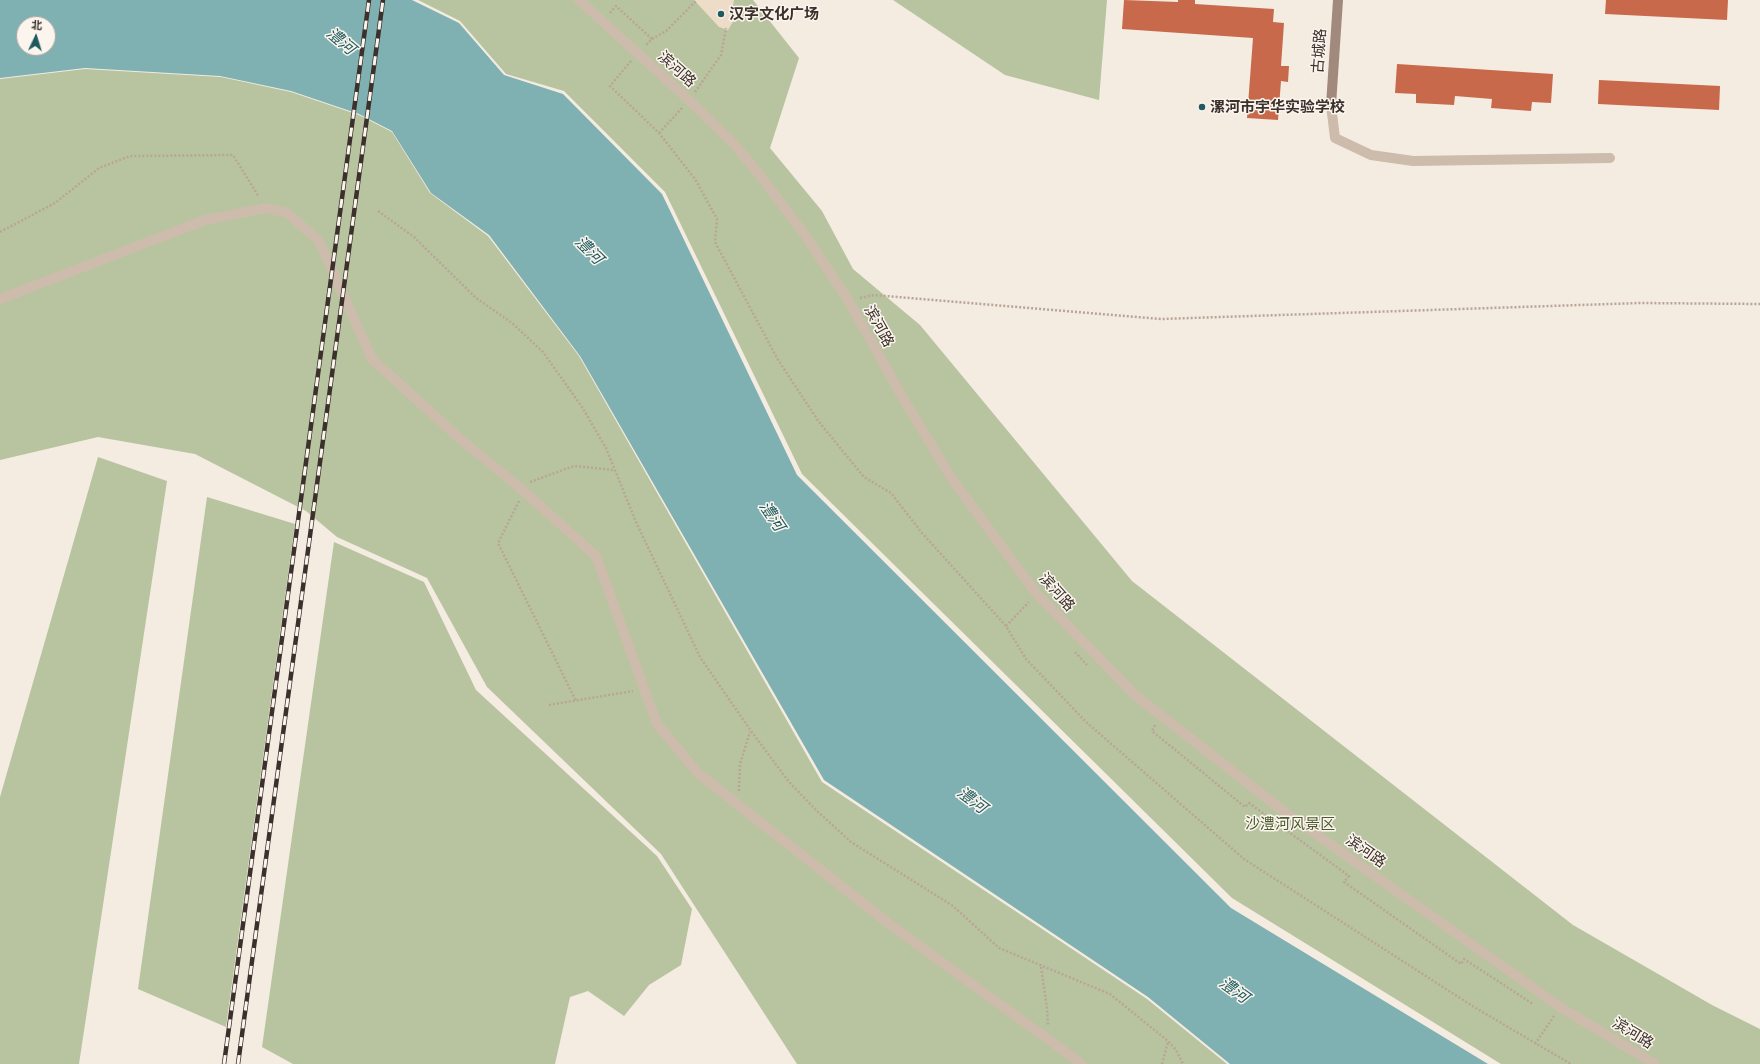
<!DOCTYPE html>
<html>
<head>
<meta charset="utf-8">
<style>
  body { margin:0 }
  #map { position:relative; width:1760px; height:1064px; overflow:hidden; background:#f4ebe1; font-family:"Exo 2","Noto Sans SC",sans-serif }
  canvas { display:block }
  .north { position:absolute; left:16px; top:16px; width:40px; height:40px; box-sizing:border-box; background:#fbf5ee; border:1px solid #aea6a0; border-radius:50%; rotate:4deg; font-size:11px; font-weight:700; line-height:16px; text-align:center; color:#3b302b }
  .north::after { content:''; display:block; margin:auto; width:14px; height:18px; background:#1f5a5e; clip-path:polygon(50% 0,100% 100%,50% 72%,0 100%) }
</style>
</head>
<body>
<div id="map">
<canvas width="1760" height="1064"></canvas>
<div class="north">北</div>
</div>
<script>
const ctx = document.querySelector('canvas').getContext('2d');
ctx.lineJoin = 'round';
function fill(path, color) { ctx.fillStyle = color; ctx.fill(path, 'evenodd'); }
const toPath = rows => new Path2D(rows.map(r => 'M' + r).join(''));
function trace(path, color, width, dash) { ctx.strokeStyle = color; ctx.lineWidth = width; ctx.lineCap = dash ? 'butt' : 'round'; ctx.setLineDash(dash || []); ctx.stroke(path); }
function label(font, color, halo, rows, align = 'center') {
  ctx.font = font + ' "Exo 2","Noto Sans SC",sans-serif'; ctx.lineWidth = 3; ctx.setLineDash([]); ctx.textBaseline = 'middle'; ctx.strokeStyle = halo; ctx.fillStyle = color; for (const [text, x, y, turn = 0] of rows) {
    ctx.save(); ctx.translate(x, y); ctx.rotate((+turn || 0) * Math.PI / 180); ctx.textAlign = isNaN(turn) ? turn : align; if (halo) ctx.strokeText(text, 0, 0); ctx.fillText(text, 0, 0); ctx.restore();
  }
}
const green = toPath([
  [418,0,753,0,799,58,770,148,822,211,853,269,920,325,1132,581,1573,925,1712,1005,1760,1029,1760,1064,1501,1064,1232,898,802,474,665,192,564,91,506,74,460,21],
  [893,0,1107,0,1099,100,1005,75],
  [85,69,221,77,291,92,359,115,392,132,430,193,488,236,579,356,822,782,1147,999,1227,1064,797,1064,661,854,487,687,427,578,337,537,306,511,195,454,98,437,0,460,0,79],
  [98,457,167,481,79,1064,0,1064,0,797],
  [207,497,295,524,226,1027,138,989],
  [334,542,424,582,476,690,657,856,692,909,681,965,649,985,624,1016,588,991,570,997,555,1064,293,1064,262,1047]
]);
const plaza = toPath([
  [694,0,734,0,732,12,737,15,728,30,719,27]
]);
const water = toPath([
  [0,0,412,0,459,23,504,75,563,94,662,194,797,475,1231,908,1488,1064,1230,1064,1148,997,824,780,580,356,489,235,431,193,392,131,359,114,291,91,220,76,85,68,0,78],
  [24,24,48,24,48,48,24,48]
]);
const building = toPath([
  [1124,0,1178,2,1178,0,1195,0,1195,4,1274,9,1273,22,1284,23,1281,66,1289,66,1288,82,1281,81,1278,120,1247,118,1253,38,1122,29],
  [1606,0,1728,0,1727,20,1605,14],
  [1397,64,1553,74,1551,103,1532,102,1531,111,1491,108,1492,99,1455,96,1454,105,1416,103,1416,94,1395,93],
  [1599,80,1720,86,1719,110,1598,104]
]);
const path = toPath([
  [610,13,616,6,652,39,645,46],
  [652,39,666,31,697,0],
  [631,61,610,86,659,133,695,179,717,219,715,242,778,360,819,422,864,477,891,493,922,533,1006,626,1026,659,1086,722,1244,859,1474,1007,1571,1064],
  [695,92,721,55,726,28],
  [659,133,682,108],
  [378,211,414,237,476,298,512,323,543,352,582,407,606,448,636,522,700,657,751,731,789,782,816,810,851,842,953,906,999,948,1110,994,1168,1041,1176,1050,1183,1064],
  [0,232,55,203,99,168,130,156,233,155,259,197],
  [860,298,874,295,1161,319,1640,303,1760,304],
  [530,482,574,466,613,470],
  [519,501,498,543,576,701],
  [1006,626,1029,602],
  [1075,652,1087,665],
  [549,705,633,691],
  [1155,725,1152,731,1245,807,1249,803,1349,876,1344,882,1461,964,1464,959,1533,1004],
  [739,791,740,764,750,732],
  [1041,967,1047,1008,1048,1026],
  [1535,1044,1554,1016],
  [1162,1064,1168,1041]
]);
const street = toPath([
  [579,0,689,100,735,145,762,178,805,235,848,300,904,400,952,479,1036,593,1135,695,1282,810,1560,1007,1655,1064],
  [1331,105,1335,138,1371,155,1413,161,1610,158],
  [0,299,205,220,266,208,287,213,319,241,372,359,458,437,519,487,596,556,657,724,698,773,888,923,1082,1064]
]);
const secondary = toPath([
  [1331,105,1338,0]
]);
const rail = toPath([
  [224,1064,369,0],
  [238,1064,383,0]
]);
const markers = [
  [721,14,4,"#1f5a5e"],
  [1202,107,4,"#1f5a5e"]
];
const poiNames = [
  ["汉字文化广场",729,14],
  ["漯河市宇华实验学校",1210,107]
];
const streetNames = [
  ["古城路",1319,51,-86],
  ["滨河路",677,69,42],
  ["滨河路",879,326,61],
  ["滨河路",1057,592,48],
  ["滨河路",1366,851,35],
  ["滨河路",1633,1033,31]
];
const parkNames = [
  ["沙澧河风景区",1290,824]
];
const waterNames = [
  ["澧河",341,41,40],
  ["澧河",589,250,45],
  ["澧河",772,516,56],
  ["澧河",972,800,37],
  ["澧河",1234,990,36]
];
fill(green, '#b8c4a0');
fill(plaza, '#ecdcc8');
fill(water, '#7fb0b2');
fill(building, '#c8694b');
trace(path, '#b9a596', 2.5, [2, 2]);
trace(street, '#cdbbac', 10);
trace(secondary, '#a18a7d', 10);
trace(rail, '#3b302b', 4.5);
trace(rail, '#fbf5ee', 3, [9]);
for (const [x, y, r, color] of markers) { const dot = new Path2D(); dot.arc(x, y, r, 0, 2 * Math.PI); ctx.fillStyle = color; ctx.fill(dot); trace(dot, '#fbf5ee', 1.5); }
label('bold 15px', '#3b302b', '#fbf5ee', poiNames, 'left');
label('15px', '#3b302b', '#fbf5ee', streetNames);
label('15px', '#4a5a2e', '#fbf5ee', parkNames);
label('italic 16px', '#1f5a5e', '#fbf5ee', waterNames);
</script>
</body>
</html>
